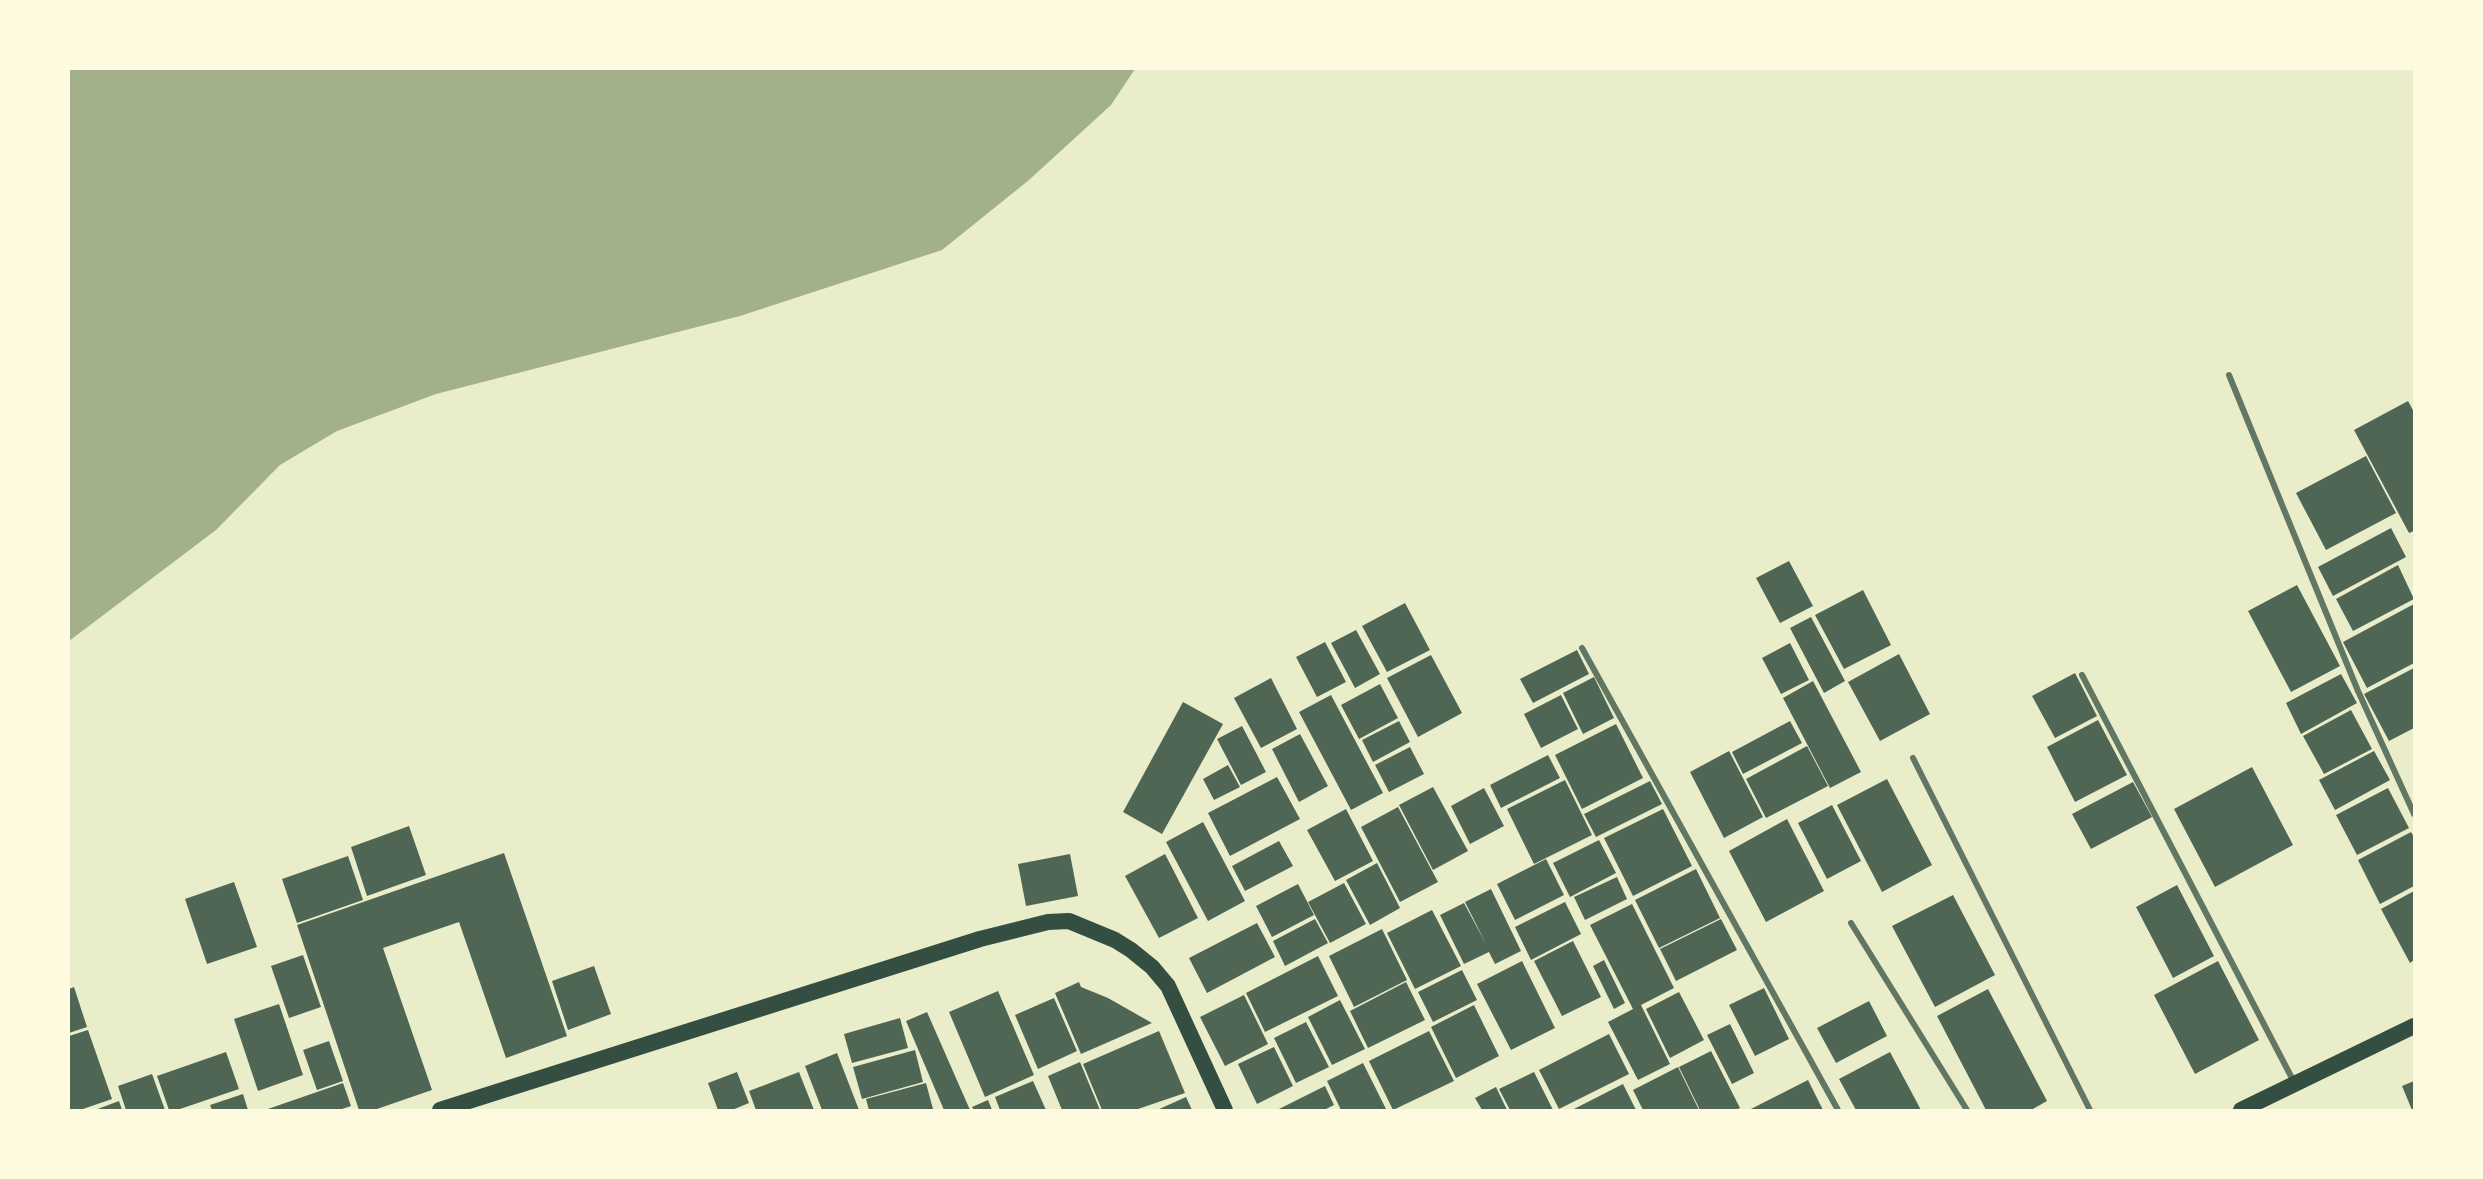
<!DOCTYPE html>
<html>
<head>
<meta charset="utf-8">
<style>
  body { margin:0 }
  #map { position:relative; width:2483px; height:1179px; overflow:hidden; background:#e9edc9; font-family:"Source Serif 4",serif }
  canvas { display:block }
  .frame { position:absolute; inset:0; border:70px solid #fefae0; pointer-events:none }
</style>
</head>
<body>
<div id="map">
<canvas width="2483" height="1179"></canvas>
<div class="frame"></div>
</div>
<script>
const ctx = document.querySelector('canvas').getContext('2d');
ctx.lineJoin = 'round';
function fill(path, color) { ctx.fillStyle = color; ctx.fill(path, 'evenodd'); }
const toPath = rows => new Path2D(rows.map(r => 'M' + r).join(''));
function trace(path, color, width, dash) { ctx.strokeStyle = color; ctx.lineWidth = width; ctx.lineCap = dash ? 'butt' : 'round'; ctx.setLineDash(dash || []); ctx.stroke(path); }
const water = toPath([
  [69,69,1135,69,1111,105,1029,180,942,250,740,316,436,394,337,431,280,465,216,530,69,641]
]);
const building = toPath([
  [2408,401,2414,412,2414,531,2409,533,2354,430],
  [2366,456,2396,513,2326,550,2296,493],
  [2391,528,2406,557,2333,596,2318,567],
  [1789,561,1813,606,1780,623,1756,578],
  [2398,565,2414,599,2353,631,2336,599],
  [2297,585,2340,666,2291,692,2248,611],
  [1863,590,1891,645,1844,669,1815,615],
  [1405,603,1430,650,1387,672,1362,626],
  [2414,604,2414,663,2367,688,2343,642],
  [1811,617,1845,681,1824,693,1790,628],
  [1356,630,1380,674,1355,688,1331,643],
  [1325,642,1346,682,1317,697,1296,657],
  [1790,643,1809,680,1781,694,1762,658],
  [1577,650,1589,674,1533,703,1520,679],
  [1899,654,1930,714,1880,741,1848,682],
  [1431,655,1462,713,1418,737,1387,678],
  [2414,668,2414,728,2389,741,2364,694],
  [2075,673,2097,716,2055,738,2032,696],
  [2341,674,2357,703,2301,734,2286,703],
  [1594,677,1614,718,1583,734,1563,693],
  [1271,678,1297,729,1261,748,1234,698],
  [1813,681,1861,772,1830,788,1783,698],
  [1380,684,1398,718,1359,739,1341,705],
  [1331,695,1383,793,1351,810,1299,712],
  [1561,695,1578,729,1541,748,1524,714],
  [1183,702,1223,724,1162,834,1123,812],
  [2351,710,2372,749,2324,774,2303,736],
  [2098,720,2127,775,2075,802,2047,747],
  [1399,721,1410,742,1373,762,1362,740],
  [1790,721,1802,743,1743,774,1732,752],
  [1616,724,1643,778,1582,809,1555,755],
  [1242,726,1266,772,1241,785,1217,739],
  [1300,734,1328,786,1299,802,1272,749],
  [1807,746,1828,786,1766,818,1746,779],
  [1410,747,1424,774,1389,792,1375,765],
  [1729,751,1763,817,1724,838,1690,772],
  [2374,751,2390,780,2335,810,2319,780],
  [1548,755,1560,778,1501,808,1490,785],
  [1228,765,1240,787,1214,800,1203,779],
  [2252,767,2293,845,2215,887,2174,809],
  [1277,777,1300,819,1230,856,1208,813],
  [1887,779,1932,865,1882,892,1837,805],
  [1565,780,1592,835,1534,864,1507,809],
  [1650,781,1662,804,1596,837,1584,814],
  [2133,782,2152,817,2091,849,2072,814],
  [1433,787,1468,851,1433,870,1399,805],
  [1484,788,1504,826,1470,844,1451,806],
  [2388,788,2409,828,2357,855,2336,815],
  [1832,805,1861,861,1827,879,1798,823],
  [1398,807,1438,882,1400,902,1361,827],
  [1346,809,1373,861,1335,881,1307,830],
  [1663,809,1692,866,1633,896,1604,838],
  [1787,819,1824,891,1766,922,1729,851],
  [1203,822,1245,901,1208,921,1166,842],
  [409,826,426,875,367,896,351,847],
  [2411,832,2414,837,2414,886,2380,904,2358,860],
  [1599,840,1616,873,1570,897,1553,863],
  [1279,841,1293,866,1245,891,1232,866],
  [504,853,567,1036,506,1058,459,922,383,948,432,1090,374,1110,359,1110,297,925],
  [1070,854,1078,896,1026,906,1018,864],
  [1165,854,1198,918,1159,938,1125,876],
  [348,856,363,900,297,923,282,879],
  [1546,859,1564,895,1515,920,1497,884],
  [1377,863,1400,908,1370,925,1346,880],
  [1696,869,1720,918,1659,948,1635,900],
  [1617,877,1627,899,1585,920,1574,897],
  [234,882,257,947,207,964,185,899],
  [1344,883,1366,924,1330,943,1308,902],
  [1298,884,1314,915,1272,937,1256,906],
  [2177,885,2214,956,2173,978,2136,907],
  [1491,889,1521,951,1495,964,1489,952,1464,964,1440,915,1464,903,1486,944,1465,902],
  [2414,891,2414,960,2410,963,2381,909],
  [1953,895,1995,975,1935,1007,1892,926],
  [1565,902,1581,934,1531,960,1515,927],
  [1632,904,1674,988,1641,1005,1670,1064,1638,1080,1608,1022,1633,1009,1590,925],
  [1432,910,1461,966,1415,989,1387,933],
  [1315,919,1328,943,1285,966,1273,941],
  [1721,919,1737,950,1676,981,1660,949],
  [1257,923,1275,957,1207,993,1189,958],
  [1382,929,1407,980,1354,1007,1329,956],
  [1573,941,1601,997,1562,1016,1534,961],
  [303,955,321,1007,289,1018,271,966],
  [1318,956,1338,996,1265,1032,1246,993],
  [1604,960,1625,1003,1614,1009,1593,966],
  [1522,961,1555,1028,1511,1050,1477,984],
  [2218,961,2259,1040,2195,1074,2154,995],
  [594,966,611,1014,568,1030,552,981],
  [1462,970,1477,1000,1433,1022,1418,992],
  [1079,982,1081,987,1108,998,1152,1023,1081,1054,1055,993],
  [1406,982,1425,1020,1368,1048,1350,1011],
  [74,987,87,1027,69,1033,69,989],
  [1764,988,1789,1039,1755,1056,1729,1005],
  [1988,989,2047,1101,2031,1110,1986,1110,1937,1016],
  [998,991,1034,1075,985,1097,949,1012],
  [1679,992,1704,1040,1670,1058,1646,1009],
  [1244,995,1268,1044,1225,1066,1200,1017],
  [1054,998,1077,1051,1038,1069,1015,1015],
  [1340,1000,1365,1049,1332,1065,1308,1017],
  [1869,1001,1887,1036,1836,1063,1817,1028],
  [279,1004,303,1075,258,1091,234,1019],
  [1474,1005,1499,1056,1456,1078,1431,1027],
  [927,1012,970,1110,944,1110,906,1021],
  [900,1018,908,1048,852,1063,844,1034],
  [1306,1022,1329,1067,1296,1083,1274,1038],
  [1730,1024,1754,1073,1732,1084,1707,1035],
  [88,1030,112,1099,80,1110,69,1110,69,1036],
  [1159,1031,1185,1093,1135,1110,1102,1110,1083,1064],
  [1429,1031,1454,1081,1393,1110,1369,1061],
  [1609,1034,1629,1074,1559,1109,1539,1070],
  [329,1041,343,1081,317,1090,303,1050],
  [1274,1047,1293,1086,1257,1104,1238,1064],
  [915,1050,923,1082,862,1099,853,1067],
  [1711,1051,1740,1108,1736,1110,1700,1110,1679,1067],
  [226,1052,239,1089,177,1110,169,1110,157,1076],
  [1890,1052,1921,1110,1856,1110,1839,1079],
  [837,1053,859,1110,822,1110,805,1066],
  [1080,1062,1100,1110,1062,1110,1048,1076],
  [1363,1063,1386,1109,1341,1110,1327,1081],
  [1678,1067,1699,1110,1643,1110,1633,1090],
  [737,1072,749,1103,732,1110,718,1110,708,1083],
  [799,1072,814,1110,756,1110,749,1091],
  [1534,1072,1553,1110,1510,1110,1499,1089],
  [152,1074,165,1110,126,1110,118,1086],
  [1808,1080,1823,1110,1749,1110],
  [1033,1081,1046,1110,1000,1110,995,1097],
  [2414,1081,2414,1110,2412,1110,2402,1086],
  [343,1083,351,1106,339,1110,265,1110],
  [926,1083,933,1109,869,1110,866,1099],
  [1623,1084,1636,1110,1572,1110],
  [1325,1086,1334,1105,1324,1110,1277,1110],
  [1496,1087,1507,1110,1482,1110,1475,1098],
  [243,1094,248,1110,212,1110,210,1105],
  [1186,1097,1192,1110,1157,1110],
  [988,1100,992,1110,974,1110,972,1107],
  [119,1101,122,1110,95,1110]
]);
const minor = toPath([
  [2229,375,2358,691,2414,814],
  [1582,648,1838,1110],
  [2082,675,2294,1082],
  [1913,758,2090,1110],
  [1851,923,1967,1110]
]);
const trunk = toPath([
  [440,1110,980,939,1048,922,1069,921,1115,940,1131,950,1152,967,1168,986,1225,1110],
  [2241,1110,2414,1026]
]);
fill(water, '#a3b18a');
fill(building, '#4f6655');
trace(minor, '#617663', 6);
trace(trunk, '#344e41', 16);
</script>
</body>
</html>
